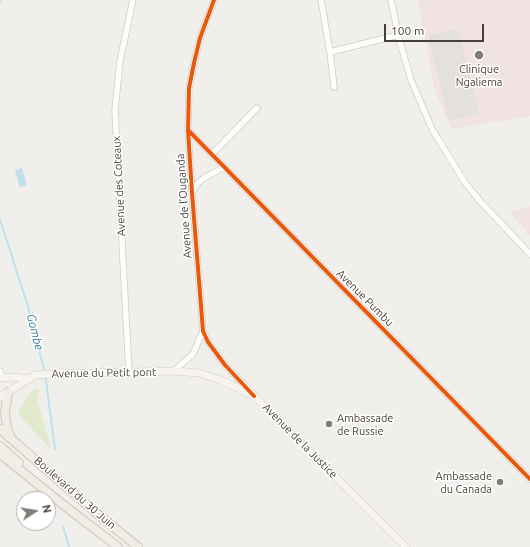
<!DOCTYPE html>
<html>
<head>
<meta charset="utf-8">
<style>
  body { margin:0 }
  #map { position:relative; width:530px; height:547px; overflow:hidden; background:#f1efec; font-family:Ubuntu,sans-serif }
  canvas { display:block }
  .north { position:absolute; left:16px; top:491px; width:40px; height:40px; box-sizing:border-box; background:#fff; border:1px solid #b5b2af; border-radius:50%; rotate:78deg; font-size:11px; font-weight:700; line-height:16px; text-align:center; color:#473f38 }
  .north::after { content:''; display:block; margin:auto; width:14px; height:18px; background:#827d77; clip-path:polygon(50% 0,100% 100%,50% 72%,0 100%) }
  .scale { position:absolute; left:384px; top:24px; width:100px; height:18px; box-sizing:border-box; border:2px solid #473f38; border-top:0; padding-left:5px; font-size:12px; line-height:14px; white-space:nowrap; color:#473f38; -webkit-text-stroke:3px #fff; paint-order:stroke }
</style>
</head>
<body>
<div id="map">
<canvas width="530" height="547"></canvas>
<div class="north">N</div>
<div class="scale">100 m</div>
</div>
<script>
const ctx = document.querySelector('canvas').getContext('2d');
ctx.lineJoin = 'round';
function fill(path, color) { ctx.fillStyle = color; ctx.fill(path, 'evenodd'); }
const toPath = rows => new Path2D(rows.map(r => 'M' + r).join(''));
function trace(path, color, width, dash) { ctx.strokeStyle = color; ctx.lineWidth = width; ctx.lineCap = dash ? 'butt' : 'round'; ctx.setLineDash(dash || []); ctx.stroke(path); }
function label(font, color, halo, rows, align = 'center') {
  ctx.font = font + ' Ubuntu,sans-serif'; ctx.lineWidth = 3; ctx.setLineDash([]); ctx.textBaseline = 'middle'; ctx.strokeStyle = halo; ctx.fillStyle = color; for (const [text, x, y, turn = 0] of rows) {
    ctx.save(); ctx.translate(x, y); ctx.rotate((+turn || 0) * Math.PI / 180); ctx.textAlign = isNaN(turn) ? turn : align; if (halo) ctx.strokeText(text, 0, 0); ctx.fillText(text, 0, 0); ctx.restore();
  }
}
const medical = toPath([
  [418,0,530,0,530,116,451,129,434,88],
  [530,206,530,235,510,213]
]);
const green = toPath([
  [39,389,37,400,50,444,49,448,19,415,19,410,27,396,33,390]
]);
const parking = toPath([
  [458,29,479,114,449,120,428,36]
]);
const water = toPath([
  [22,168,27,185,20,187,15,170]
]);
const stream = toPath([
  [0,2,0,0],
  [0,219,29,310,45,373,55,449],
  [63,526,69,547]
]);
const minor = toPath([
  [214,0,200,38,194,63,189,88,188,130,192,193,203,331,208,342,225,365,253,394],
  [321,0,330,52,398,35],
  [391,0,398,35,411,80,432,129,464,181,479,200,530,254],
  [330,52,334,87],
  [188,130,530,479],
  [212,154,257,108],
  [192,192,197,184,204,178,224,167],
  [0,371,2,378],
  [174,371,193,354,203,331],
  [129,373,115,110,120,61,133,0]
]);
const secondary = toPath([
  [0,378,13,377,30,379],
  [0,397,35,375,54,374,174,371,199,373,221,380,254,396,406,547]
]);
const primary = toPath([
  [8,392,5,413,7,428,10,436],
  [0,429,95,512,138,547],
  [0,446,19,463],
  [0,454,70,510,118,547]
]);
const cycleway = toPath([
  [214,0,200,38,194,63,189,88,188,130,192,193,203,331,208,342,225,365,254,396],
  [188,130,530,479]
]);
const markers = [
  [479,55,5,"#827d77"],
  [329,424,4,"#827d77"],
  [500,482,4,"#827d77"]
];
const poiNames = [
  ["Clinique",479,69],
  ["Ngaliema",479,82],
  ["Ambassade",337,418,"left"],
  ["de Russie",337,431,"left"],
  ["Ambassade",492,476,"right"],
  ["du Canada",492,489,"right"]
];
const streetNames = [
  ["Avenue des Coteaux",119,186,-93],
  ["Avenue de l’Ouganda",184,206,-94],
  ["Avenue Pumbu",365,298,45],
  ["Avenue du Petit pont",104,373,-1],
  ["Avenue de la Justice",300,441,45],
  ["Boulevard du 30 Juin",75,493,41]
];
const waterNames = [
  ["Gombe",35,332,76]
];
fill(medical, '#f0e3e1');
fill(green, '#e2eacd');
fill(parking, '#e3e0dd');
fill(water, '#bfe0ed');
trace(stream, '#bfe0ed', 2);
trace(minor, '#cfcdc9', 7);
trace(secondary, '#d0cbc3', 8);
trace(primary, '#d2c8ba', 10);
trace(minor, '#fdfdfc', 5.5);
trace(secondary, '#f7f4ef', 7);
trace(primary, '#f1ece5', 8);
trace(cycleway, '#e8590c', 4);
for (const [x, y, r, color] of markers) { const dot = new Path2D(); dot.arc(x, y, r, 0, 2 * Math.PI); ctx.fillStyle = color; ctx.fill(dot); trace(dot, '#fff', 1.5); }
label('11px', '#473f38', '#fff', poiNames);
label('11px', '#473f38', '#fff', streetNames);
label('italic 12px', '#327e9f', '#fff', waterNames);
</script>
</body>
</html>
